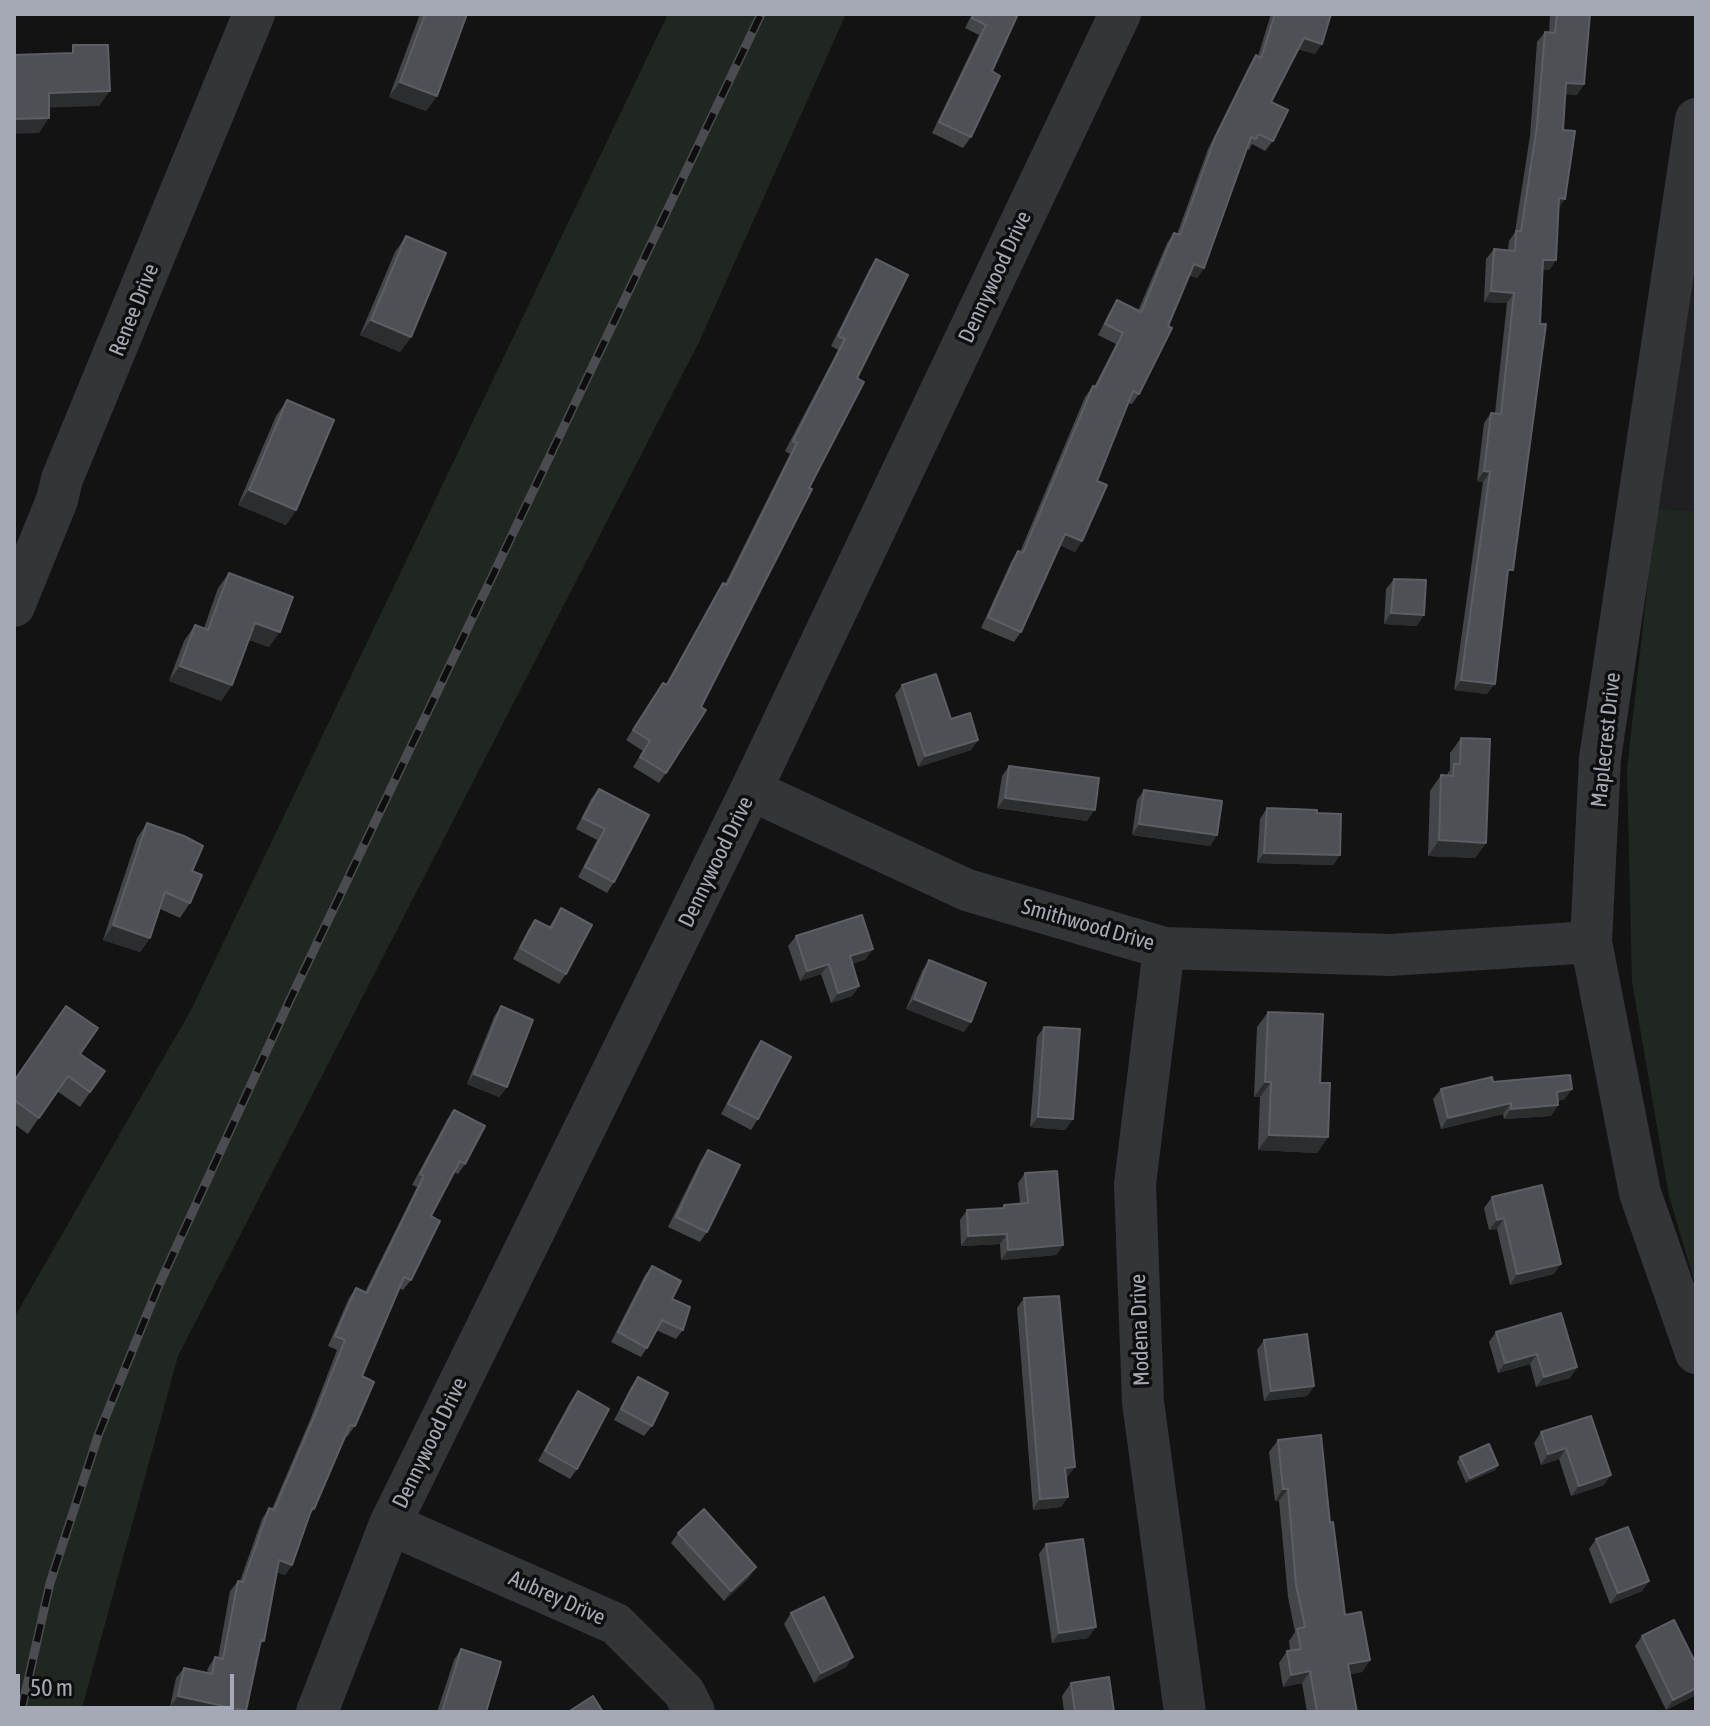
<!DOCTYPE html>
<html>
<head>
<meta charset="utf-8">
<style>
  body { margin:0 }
  #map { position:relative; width:1710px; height:1726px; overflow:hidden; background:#131314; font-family:"Asap Condensed",sans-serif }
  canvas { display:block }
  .frame { position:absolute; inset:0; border:16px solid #a5a9b5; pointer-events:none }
  .scale { position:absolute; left:16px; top:1674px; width:218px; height:36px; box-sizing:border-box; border:4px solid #a5a9b5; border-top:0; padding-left:10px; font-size:24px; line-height:28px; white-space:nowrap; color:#a5a9b5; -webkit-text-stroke:6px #0e0e0f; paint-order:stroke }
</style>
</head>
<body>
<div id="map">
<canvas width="1710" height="1726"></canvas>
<div class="frame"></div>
<div class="scale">50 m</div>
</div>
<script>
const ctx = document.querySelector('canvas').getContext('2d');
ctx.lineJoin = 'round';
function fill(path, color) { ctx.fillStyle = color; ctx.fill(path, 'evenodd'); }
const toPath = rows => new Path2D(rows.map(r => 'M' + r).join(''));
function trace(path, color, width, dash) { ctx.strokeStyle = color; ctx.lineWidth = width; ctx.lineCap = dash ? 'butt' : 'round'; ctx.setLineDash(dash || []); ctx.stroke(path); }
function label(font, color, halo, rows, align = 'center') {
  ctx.font = font + ' "Asap Condensed",sans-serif'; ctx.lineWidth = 7; ctx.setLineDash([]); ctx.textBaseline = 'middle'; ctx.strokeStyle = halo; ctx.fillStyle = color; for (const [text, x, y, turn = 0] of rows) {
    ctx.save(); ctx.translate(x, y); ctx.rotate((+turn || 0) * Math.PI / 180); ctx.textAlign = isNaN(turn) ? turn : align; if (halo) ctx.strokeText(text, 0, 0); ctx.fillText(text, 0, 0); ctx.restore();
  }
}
const built = toPath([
  [1696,119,1696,511,1637,509]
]);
const green = toPath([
  [668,14,846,14,699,342,178,1356,81,1712,14,1712,14,1318,191,1010],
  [1656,509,1696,511,1696,1287,1669,1196,1632,982,1627,769]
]);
const minor = toPath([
  [1696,119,1600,758,1591,942,1640,1193,1696,1353],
  [14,606,57,500,62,479,254,14],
  [751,790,967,890,1164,948,1390,955,1591,942],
  [1164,948,1135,1184,1143,1402,1185,1712],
  [390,1524,616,1624,684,1692,694,1712],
  [317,1712,390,1524,751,790,1120,14]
]);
const rail = toPath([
  [21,1712,50,1583,99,1433,158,1287,289,1002,761,14]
]);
const wall = toPath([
  [420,14,467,14,437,96,426,111,389,97],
  [972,14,1018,14,992,71,971,137,963,148,932,133,979,35,965,28],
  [1271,14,1331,14,1315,54,1298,49,1271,102,1273,141,1265,151,1252,144,1249,150,1247,149,1204,268,1197,278,1189,275,1139,394,1132,404,1128,403,1097,481,1082,541,1075,552,1060,545,1021,632,1014,642,981,628,1011,562,1018,551,1020,552,1085,397,1093,386,1094,387,1116,344,1098,335,1110,311,1117,300,1138,311,1167,243,1174,233,1177,234,1208,149,1249,66,1256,55,1258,56],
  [1550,14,1590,14,1584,84,1577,95,1565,94,1556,260,1549,270,1543,270,1507,579,1487,694,1454,690,1483,482,1477,481,1484,423,1491,413,1495,413,1507,303,1484,302,1486,259,1494,249,1508,250,1509,241,1515,232,1530,136,1537,42,1545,32,1549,32],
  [406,236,411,337,400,352,360,335,395,252],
  [876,259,857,378,809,488,666,773,659,783,633,767,643,751,626,740,656,693,666,684,716,594,723,583,725,584,790,454,785,451,838,350,831,346,869,270],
  [287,400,296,510,286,525,238,505,276,416],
  [229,573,269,647,249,640,232,685,221,701,169,681,184,641,195,625,204,628,218,588],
  [1394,579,1417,626,1384,624,1386,589],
  [902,685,978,740,971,750,918,767,895,695],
  [1461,738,1486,843,1475,858,1428,856,1430,791,1441,775,1446,776,1450,770,1450,753],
  [1009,766,1087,821,997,808,1002,776],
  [599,789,614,882,607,893,578,877,597,840,576,829,591,799],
  [1144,790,1217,835,1210,846,1132,835,1137,800],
  [1267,808,1317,813,1340,855,1333,865,1257,863,1260,819],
  [147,823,192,871,190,903,180,918,160,909,150,938,140,952,103,940,137,838],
  [561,908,566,974,559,984,513,959,528,930,535,920,549,927],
  [796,936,866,959,852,964,859,986,852,996,831,1003,821,974,800,981,788,946],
  [929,960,964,1032,906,1009,922,971],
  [501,1006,507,1087,499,1097,467,1084,494,1017],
  [1268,1012,1320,1083,1328,1137,1317,1153,1258,1150,1260,1097,1254,1097,1257,1027],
  [1044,1027,1073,1119,1065,1130,1030,1127,1037,1037],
  [761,1041,758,1119,751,1130,721,1114,754,1051],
  [80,1054,105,1071,80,1107,57,1091,28,1134,14,1124,14,1081],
  [1493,1082,1565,1099,1558,1101,1558,1105,1551,1116,1504,1119,1503,1114,1441,1129,1433,1099,1441,1089],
  [454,1110,465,1164,458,1174,454,1172,431,1216,411,1280,403,1290,399,1288,362,1376,355,1426,347,1437,345,1436,314,1509,309,1516,292,1565,285,1575,277,1572,264,1641,170,1707,176,1678,184,1668,207,1673,208,1668,215,1657,218,1658,230,1591,238,1581,240,1581,262,1519,269,1508,272,1509,310,1420,337,1350,328,1346,349,1298,356,1288,365,1292,417,1187,412,1185,447,1120],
  [708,1150,707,1232,700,1242,668,1227,701,1160],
  [1025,1173,1063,1245,1056,1255,1001,1260,1000,1244,961,1246,960,1220,967,1210,1001,1209,1004,1205,1020,1203,1018,1183],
  [1492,1197,1554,1274,1510,1285,1497,1229,1489,1230,1484,1208],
  [652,1266,672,1299,683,1330,676,1339,656,1330,647,1348,641,1357,611,1342,645,1275],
  [1024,1298,1067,1478,1066,1478,1068,1497,1061,1507,1033,1510,1017,1308],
  [1496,1332,1577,1367,1570,1378,1536,1387,1530,1364,1498,1373,1489,1342],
  [1264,1340,1314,1386,1307,1396,1264,1401,1257,1350],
  [638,1377,652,1426,644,1436,614,1420,631,1387],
  [578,1391,577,1469,570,1479,538,1461,570,1402],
  [1591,1416,1604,1485,1571,1496,1559,1459,1541,1465,1534,1443,1541,1432],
  [1278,1440,1330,1523,1345,1615,1370,1660,1362,1672,1350,1674,1357,1712,1307,1712,1302,1683,1283,1687,1279,1663,1287,1651,1290,1650,1289,1641,1295,1632,1288,1597,1279,1501,1275,1501,1269,1452],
  [1460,1457,1498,1465,1495,1470,1466,1483,1457,1462],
  [678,1533,749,1578,724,1601,671,1543],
  [1596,1539,1649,1581,1642,1591,1610,1604,1589,1549],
  [1046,1544,1088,1638,1052,1643,1039,1554],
  [791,1613,853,1657,846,1667,814,1683,784,1624],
  [1642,1636,1696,1695,1666,1710,1635,1646],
  [461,1649,486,1712,437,1712,454,1660],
  [1071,1683,1114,1712,1064,1712,1062,1696]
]);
const shadedWall = toPath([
  [1304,38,1322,44,1315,54,1297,48],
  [400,82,437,96,426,111,389,97],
  [1566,83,1584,84,1577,95,1559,93],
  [110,91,99,106,38,108,49,93],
  [49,118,39,133,14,134,14,119],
  [1559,198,1565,199,1558,209],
  [1543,260,1556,260,1549,270,1536,270],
  [1194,264,1204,268,1197,278,1187,274],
  [1491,291,1514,293,1507,303,1484,302],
  [371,320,411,337,400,352,360,335],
  [1484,471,1490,472,1483,482,1477,481],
  [249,490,296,510,286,525,238,505],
  [1065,534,1082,541,1075,552,1057,544],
  [1391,613,1424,615,1417,626,1384,624],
  [255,623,280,632,269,647,244,638],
  [180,666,232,685,221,701,169,681],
  [1461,680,1495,684,1487,694,1454,690],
  [978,740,971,750,918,767,925,756],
  [1005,798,1095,810,1087,821,997,808],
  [1139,824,1217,835,1210,846,1132,835],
  [1439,840,1486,843,1475,858,1428,856],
  [1264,853,1340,855,1333,865,1257,863],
  [113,925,150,938,140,952,103,940],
  [873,949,866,959,843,967,850,956],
  [829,964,821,974,800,981,807,971],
  [859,986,852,996,831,1003,838,993],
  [914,999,971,1022,964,1032,906,1009],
  [474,1074,507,1087,499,1097,467,1084],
  [1265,1082,1271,1082,1260,1097,1254,1097],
  [1572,1089,1565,1099,1550,1103,1557,1092],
  [1511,1103,1503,1114,1441,1129,1448,1118],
  [1558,1105,1551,1116,1504,1119,1511,1109],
  [1038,1117,1073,1119,1065,1130,1030,1127],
  [1269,1135,1328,1137,1317,1153,1258,1150],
  [1504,1218,1497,1229,1489,1230,1497,1220],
  [1007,1234,1000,1244,961,1246,968,1236],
  [1063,1245,1056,1255,1001,1260,1008,1250],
  [1561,1264,1554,1274,1510,1285,1517,1274],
  [1537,1354,1530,1364,1498,1373,1505,1363],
  [1577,1367,1570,1378,1536,1387,1544,1377],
  [1314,1386,1307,1396,1264,1401,1271,1391],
  [1566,1448,1559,1459,1541,1465,1548,1454],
  [1498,1465,1495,1470,1466,1483,1470,1478],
  [1075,1467,1067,1478,1058,1478,1065,1468],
  [1611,1475,1604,1485,1571,1496,1579,1486],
  [1283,1489,1288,1489,1279,1501,1275,1501],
  [1068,1497,1061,1507,1033,1510,1040,1499],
  [279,1560,292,1565,285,1575,272,1571],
  [756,1567,749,1578,724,1601,731,1591],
  [1649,1581,1642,1591,1610,1604,1618,1593],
  [1096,1627,1088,1638,1052,1643,1059,1633],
  [853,1657,846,1667,814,1683,821,1673],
  [1370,1660,1362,1672,1340,1676,1348,1664],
  [1310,1671,1302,1683,1283,1687,1291,1675],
  [1696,1688,1696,1695,1666,1710,1673,1700],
  [178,1696,246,1711,195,1712,170,1707]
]);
const building = toPath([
  [425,14,467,14,437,96,400,82,425,14],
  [974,14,1018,14,992,71,1000,76,971,137,939,122,986,25,972,18,974,14],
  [1275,14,1331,14,1322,44,1304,38,1271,102,1288,110,1273,141,1259,134,1256,139,1251,137,1204,268,1194,264,1168,326,1172,328,1139,394,1133,391,1097,481,1107,485,1082,541,1065,534,1021,632,988,617,1018,551,1023,553,1093,386,1096,387,1123,333,1105,324,1117,300,1141,312,1174,233,1180,235,1215,138,1256,55,1261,58,1275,14],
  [1557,14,1590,14,1584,84,1566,83,1563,130,1575,131,1565,199,1559,198,1556,260,1543,260,1540,324,1546,324,1513,570,1508,570,1495,684,1461,680,1490,472,1484,471,1491,413,1501,414,1514,293,1491,291,1494,249,1515,251,1516,231,1521,231,1537,126,1545,32,1555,33,1557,14],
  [73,45,108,45,110,91,49,93,49,118,14,119,14,55,73,53,73,45],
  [406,236,446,253,411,337,371,320,406,236],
  [876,259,908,275,857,378,864,382,809,488,812,489,701,707,706,710,666,773,640,757,650,741,633,730,663,683,667,685,723,583,727,585,797,443,793,441,845,339,838,336,876,259],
  [287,400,334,420,296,510,249,490,287,400],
  [229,573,293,597,280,632,255,623,232,685,180,666,195,625,208,630,229,573],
  [1394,579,1426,580,1424,615,1391,613,1394,579],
  [936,674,951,719,970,713,978,740,925,756,902,685,936,674],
  [1461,738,1490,739,1486,843,1439,840,1441,775,1453,776,1454,764,1460,764,1461,738],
  [1009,766,1099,778,1095,810,1005,798,1009,766],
  [599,789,649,815,614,882,585,867,605,829,583,818,599,789],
  [1144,790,1222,801,1217,835,1139,824,1144,790],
  [1267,808,1317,810,1317,813,1341,814,1340,855,1264,853,1267,808],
  [147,823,184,836,203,846,192,871,202,875,190,903,165,892,150,938,113,925,147,823],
  [561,908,592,925,566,974,520,948,535,920,551,928,561,908],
  [862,915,873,949,850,956,859,986,838,993,829,964,807,971,796,936,862,915],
  [929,960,986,983,971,1022,914,999,929,960],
  [66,1006,98,1028,80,1054,105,1071,90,1092,68,1076,39,1118,14,1100,14,1081,66,1006],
  [501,1006,533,1020,507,1087,474,1074,501,1006],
  [1268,1012,1323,1014,1320,1083,1330,1083,1328,1137,1269,1135,1271,1082,1265,1082,1268,1012],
  [1044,1027,1080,1029,1073,1119,1038,1117,1044,1027],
  [761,1041,791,1057,758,1119,728,1104,761,1041],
  [1570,1075,1572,1089,1557,1092,1558,1105,1511,1109,1511,1103,1448,1118,1441,1089,1492,1077,1493,1082,1570,1075],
  [454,1110,485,1126,465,1164,460,1161,431,1216,440,1221,411,1280,404,1277,362,1376,374,1382,355,1426,350,1425,314,1509,312,1508,292,1565,279,1560,264,1641,261,1640,246,1711,178,1696,184,1668,212,1674,215,1657,223,1659,238,1581,243,1582,269,1508,274,1510,317,1410,345,1340,335,1336,356,1288,367,1293,424,1176,420,1174,454,1110],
  [708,1150,740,1165,707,1232,676,1217,708,1150],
  [1057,1171,1063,1245,1008,1250,1007,1234,968,1236,967,1210,1004,1208,1004,1205,1028,1203,1025,1173,1057,1171],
  [1542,1185,1561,1264,1517,1274,1504,1218,1497,1220,1492,1197,1542,1185],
  [652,1266,681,1281,672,1299,690,1307,683,1330,662,1320,647,1348,618,1332,652,1266],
  [1059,1296,1075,1467,1065,1468,1068,1497,1040,1499,1024,1298,1059,1296],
  [1561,1313,1577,1367,1544,1377,1537,1354,1505,1363,1496,1332,1561,1313],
  [1307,1334,1314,1386,1271,1391,1264,1340,1307,1334],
  [638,1377,668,1393,652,1426,621,1409,638,1377],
  [578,1391,609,1409,577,1469,545,1451,578,1391],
  [1591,1416,1611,1475,1579,1486,1566,1448,1548,1454,1541,1432,1591,1416],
  [1321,1435,1330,1523,1333,1522,1345,1615,1361,1612,1370,1660,1348,1664,1357,1712,1317,1712,1310,1671,1291,1675,1287,1651,1301,1649,1297,1629,1305,1627,1296,1585,1288,1489,1283,1489,1278,1440,1321,1435],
  [1489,1444,1498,1465,1470,1478,1460,1457,1489,1444],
  [704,1509,756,1567,731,1591,678,1533,704,1509],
  [1628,1527,1649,1581,1618,1593,1596,1539,1628,1527],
  [1083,1539,1096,1627,1059,1633,1046,1544,1083,1539],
  [824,1597,853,1657,821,1673,791,1613,824,1597],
  [1674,1620,1696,1664,1696,1688,1673,1700,1642,1636,1674,1620],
  [461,1649,501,1662,486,1712,442,1712,461,1649],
  [1109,1677,1114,1712,1075,1712,1071,1683,1109,1677],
  [593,1696,603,1712,568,1712,593,1696]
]);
const streetNames = [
  ["Dennywood Drive",995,277,-65],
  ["Renee Drive",134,310,-68],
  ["Maplecrest Drive",1606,740,-84],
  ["Dennywood Drive",716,862,-64],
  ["Smithwood Drive",1088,925,16],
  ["Modena Drive",1140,1330,-92],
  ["Dennywood Drive",430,1443,-64],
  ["Aubrey Drive",557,1598,24]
];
fill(built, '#1f1f21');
fill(green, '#1f2720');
trace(minor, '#343539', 42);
trace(rail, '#4b4c52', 9);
trace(rail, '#0e0e0f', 6, [18]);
fill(wall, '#444549');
fill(shadedWall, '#2c2d2f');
fill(building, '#4f5055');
trace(building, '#5c5e64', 2);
label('22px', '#a5a9b5', '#0e0e0f', streetNames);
</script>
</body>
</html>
